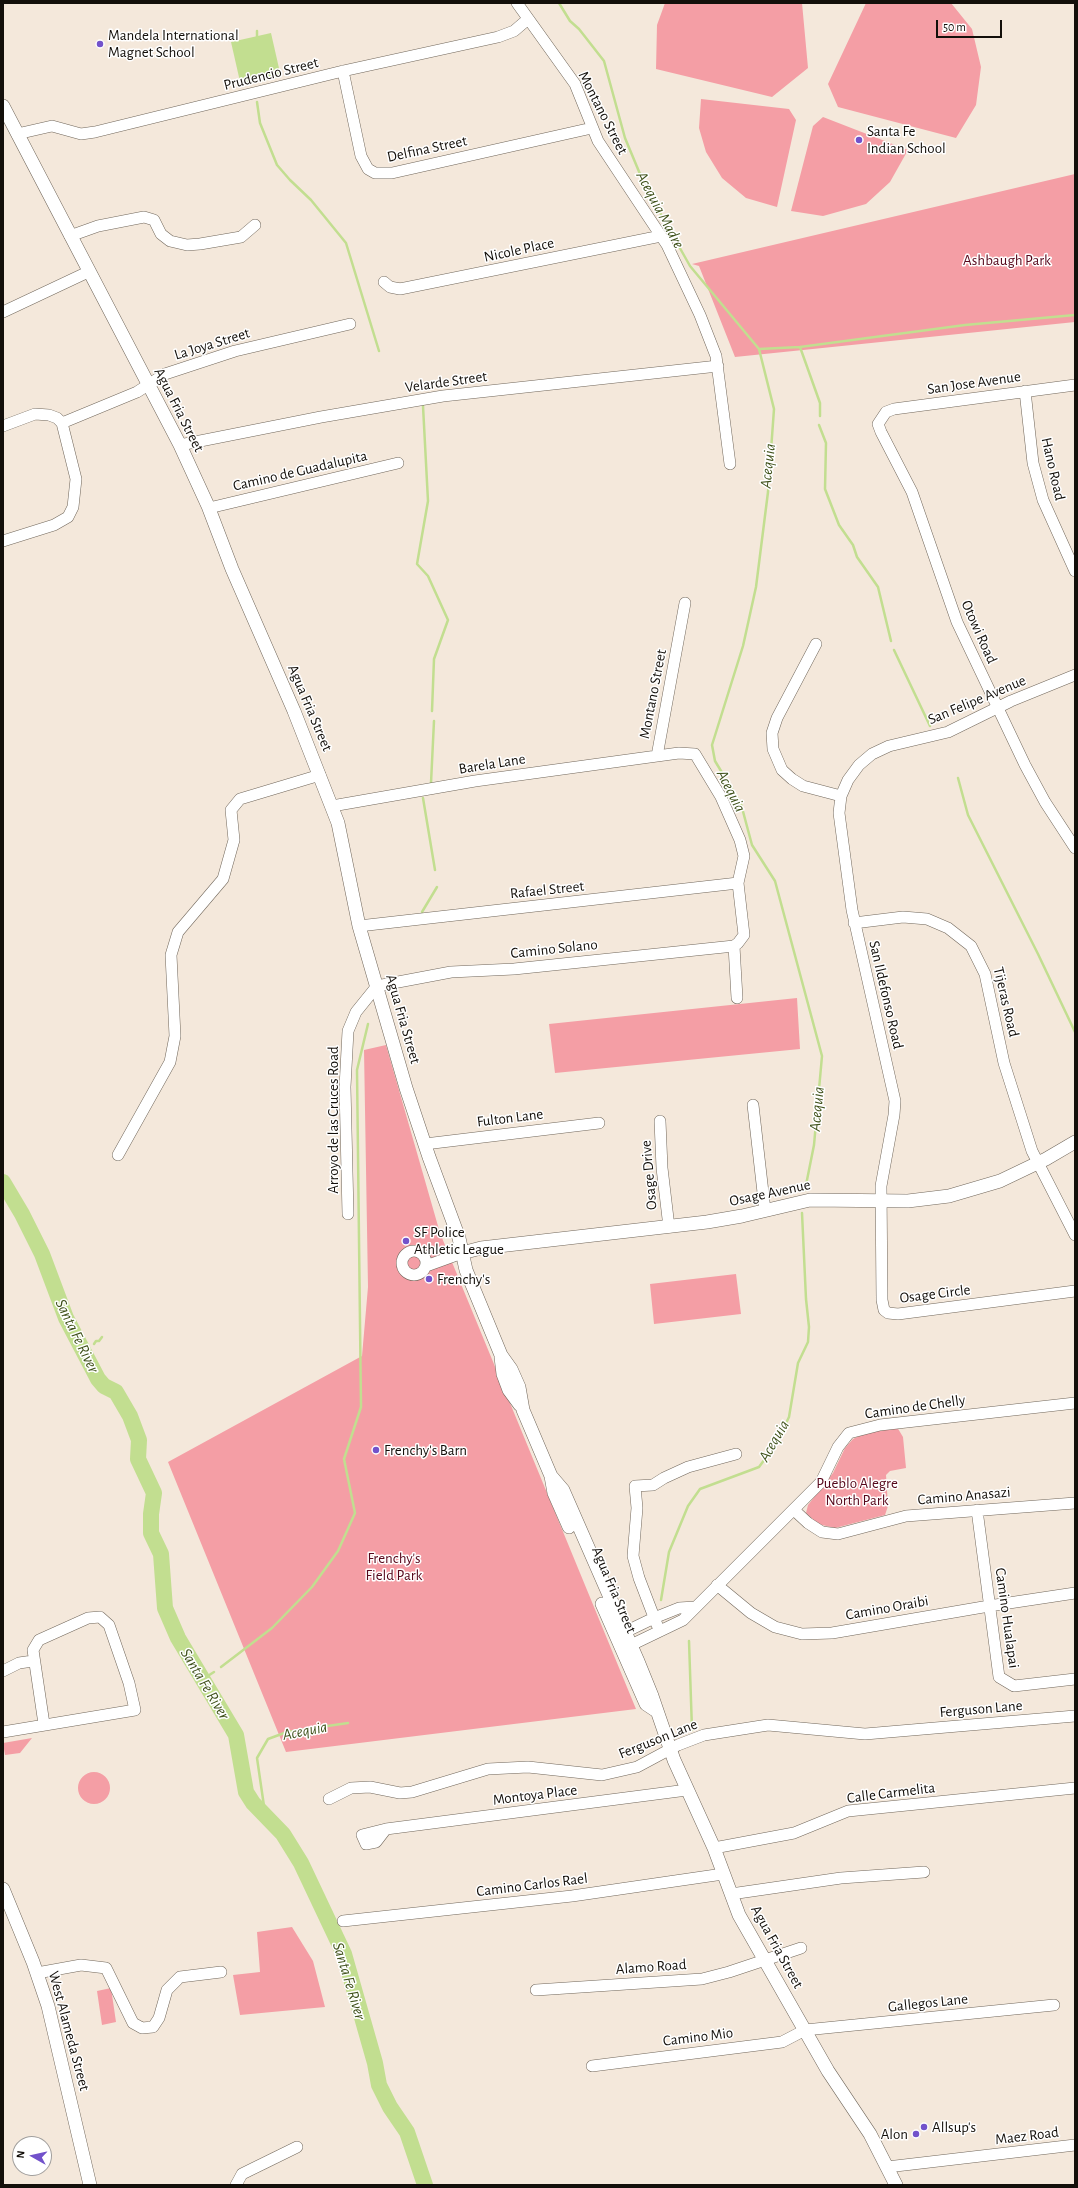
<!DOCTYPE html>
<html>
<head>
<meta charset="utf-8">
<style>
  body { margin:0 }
  #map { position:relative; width:1078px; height:2188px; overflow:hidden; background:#f4e8db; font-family:"Alegreya Sans",sans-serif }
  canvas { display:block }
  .frame { position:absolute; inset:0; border:4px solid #130f0a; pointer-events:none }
  .north { position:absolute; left:12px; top:2136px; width:40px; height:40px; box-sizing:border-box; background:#fff; border:1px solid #a19f9d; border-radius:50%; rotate:278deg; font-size:11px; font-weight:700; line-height:16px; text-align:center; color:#130f0a }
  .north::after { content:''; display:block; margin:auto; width:14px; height:18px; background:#7252cb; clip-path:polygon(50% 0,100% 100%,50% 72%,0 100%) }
  .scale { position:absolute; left:936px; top:20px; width:66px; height:18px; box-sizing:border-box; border:2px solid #130f0a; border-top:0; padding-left:5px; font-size:12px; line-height:14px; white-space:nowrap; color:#130f0a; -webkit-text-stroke:3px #fff; paint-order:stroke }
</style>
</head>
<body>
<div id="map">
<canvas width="1078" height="2188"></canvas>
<div class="frame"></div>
<div class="north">N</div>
<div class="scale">50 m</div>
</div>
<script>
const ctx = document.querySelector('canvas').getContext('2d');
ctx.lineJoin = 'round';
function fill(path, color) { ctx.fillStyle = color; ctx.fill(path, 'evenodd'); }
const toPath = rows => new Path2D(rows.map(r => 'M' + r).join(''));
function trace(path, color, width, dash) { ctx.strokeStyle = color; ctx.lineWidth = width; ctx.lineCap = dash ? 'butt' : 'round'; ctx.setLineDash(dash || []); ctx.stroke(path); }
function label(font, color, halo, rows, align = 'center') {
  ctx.font = font + ' "Alegreya Sans",sans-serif'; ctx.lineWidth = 3; ctx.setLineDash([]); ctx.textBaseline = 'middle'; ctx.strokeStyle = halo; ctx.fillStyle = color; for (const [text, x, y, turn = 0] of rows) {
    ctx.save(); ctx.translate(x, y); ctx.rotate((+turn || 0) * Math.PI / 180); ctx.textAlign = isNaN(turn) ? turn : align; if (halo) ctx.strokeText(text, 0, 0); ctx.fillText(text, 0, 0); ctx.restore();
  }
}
const green = toPath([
  [665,3,802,3,808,68,772,97,656,69,657,25],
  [866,3,951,3,972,29,981,67,976,105,956,138,838,107,828,84],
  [701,99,789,109,796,120,777,207,746,198,722,178,706,152,699,128],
  [823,117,908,150,890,182,866,204,823,216,791,211,813,126],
  [1075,174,1075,322,735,357,699,266,692,264],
  [797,998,800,1049,555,1073,549,1024],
  [386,1045,440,1233,636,1709,286,1752,168,1462,362,1356,368,1287,364,1050],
  [736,1274,741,1314,654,1324,650,1284],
  [897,1427,903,1437,906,1468,890,1471,886,1475,888,1506,885,1515,835,1528,818,1524,806,1513,808,1505,833,1473,845,1448,853,1439,863,1434],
  [32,1738,20,1753,5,1755,3,1743],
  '78 1788a16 16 0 1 1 32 0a16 16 0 1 1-32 0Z',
  [292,1927,313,1961,325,2007,240,2015,233,1975,260,1972,257,1932],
  [111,1988,116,2022,102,2025,97,1991]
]);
const water = toPath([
  [271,33,281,77,241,86,231,42]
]);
const stream = toPath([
  [559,3,570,21,579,29,604,61,625,138,645,186,690,266,759,349,774,409,768,492,756,587,743,646,712,745,715,761,741,804,752,845,775,881,822,1056,814,1145,805,1190],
  [257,31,257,38],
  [257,102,260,123,277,165,290,180,311,200,346,243,379,351],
  [800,347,965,325,1075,315],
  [759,349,800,347,820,403,820,416],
  [423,406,428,501,417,564,428,576,448,620,434,659,432,711],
  [819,425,826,443,825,489,839,525,853,545,857,557,878,587,891,641],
  [894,650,930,726],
  [958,778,968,815,1038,954,1075,1032],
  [431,783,434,721],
  [423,798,435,870],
  [422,912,437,887],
  [94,1344,96,1341,99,1341,102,1337],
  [661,1600,669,1552,688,1506,700,1489,759,1467,776,1444,789,1417,798,1363,808,1342,809,1327,806,1299,802,1213],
  [689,1641,692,1730],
  [221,1667,272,1628,312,1587,338,1551,355,1513,344,1459,361,1407,357,1070,368,1024],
  [203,1679,214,1672],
  [265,1813,257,1758,268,1739,287,1732,348,1723]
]);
const river = toPath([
  [3,1182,22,1214,42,1254,66,1318,98,1379,104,1386,116,1392,130,1416,139,1440,138,1459,154,1493,151,1514,151,1533,161,1554,165,1608,178,1638,236,1735,246,1792,253,1803,283,1834,301,1863,344,1954,375,2063,379,2085,390,2107,407,2132,425,2185]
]);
const minor = toPath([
  [517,3,575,84,598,141,667,245,700,315,716,356,730,464],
  [343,71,361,156,368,169,375,173,392,173,592,128],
  [17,134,52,126,81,134,95,132,343,71,498,37,514,31,528,19],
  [70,236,98,226,144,217,154,220,161,234,170,241,187,245,200,244,241,237,255,225],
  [384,282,390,287,400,289,661,236],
  [3,312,88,272],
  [1075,385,894,409,886,412,878,424,881,432,912,492,957,622,1025,765,1045,802,1075,848],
  [1025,391,1033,463,1043,500,1075,571],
  [62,423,137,392,165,374,235,351,350,324],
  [3,426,35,414,49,415,57,418,62,423,76,479,73,507,68,517,54,525,3,541],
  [180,445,321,417,443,396,718,366],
  [209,508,398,463],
  [685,603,657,756,679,753,695,754,721,797,740,840,744,856,738,883,744,935,738,943,734,946,737,998],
  [816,644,777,718,772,733,773,749,782,770,792,779,803,786,841,796],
  [1075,675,1011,701,948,732,889,746,872,754,859,765,848,780,841,796,839,813,852,910,895,1101,894,1115,881,1186,882,1300,884,1310,888,1313,898,1314,1075,1291],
  [332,806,475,781,657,756],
  [854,923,903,917,927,919,948,928,971,946,985,974,1004,1063,1032,1151,1075,1235],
  [359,926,738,883],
  [753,1105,765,1210],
  [660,1121,662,1168,669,1227],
  [425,1144,599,1123],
  [118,1155,170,1062,175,1036,171,955,178,932,223,879,234,840,231,810,240,799,320,775],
  [348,1214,345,1087,348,1031,356,1012,377,986,451,972,514,969,734,946],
  '402 1263a12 12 0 1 1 24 0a12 12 0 1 1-24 0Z',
  [426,1266,462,1253],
  [794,1510,808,1523,822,1532,838,1534,906,1516,1075,1503],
  [977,1510,999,1677,1014,1686,1075,1679],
  [717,1585,751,1613,775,1627,802,1634,832,1633,989,1606,1075,1593],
  [695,1607,679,1608,654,1618,625,1632,619,1641,631,1645,683,1620,821,1482,838,1447,849,1433,880,1425,1075,1403],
  [657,1625,639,1578,633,1556,637,1508,635,1486,653,1485,664,1478,688,1467,736,1454],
  [3,1671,19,1663,33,1661],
  [3,1732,135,1710,129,1683,109,1625,100,1617,88,1618,39,1640,33,1650,44,1724],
  [329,1799,351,1788,370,1787,400,1793,412,1792,488,1769,528,1767,602,1775,637,1767,678,1745,704,1735,768,1725,865,1734,1075,1716],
  [386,1829,362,1835,366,1844,376,1842,386,1829,687,1790],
  [714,1848,794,1833,848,1811,1075,1788],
  [731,1894,841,1878,924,1872],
  [343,1921,572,1896,723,1874],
  [37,1973,81,1965,106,1968,133,2023,142,2028,153,2027,159,2018,167,1990,180,1977,221,1972],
  [536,1990,702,1979,729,1972,801,1948],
  [592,2066,782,2042,805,2030,1054,2005],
  [887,2167,1075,2145],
  [236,2185,242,2174,297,2147]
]);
const tertiary = toPath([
  [3,106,180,445,208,506,232,569,294,711,338,823,359,926,406,1088,429,1157,459,1238,466,1270,501,1355,511,1369,519,1387,523,1410,551,1476,563,1490,637,1659,652,1696,674,1760,714,1848,739,1915,828,2071,870,2134,896,2185],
  [462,1253,481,1248,707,1222,742,1216,810,1200,908,1201,949,1196,1000,1181,1046,1159,1075,1142],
  [501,1357,503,1374,509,1390,520,1405],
  [551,1476,554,1493,569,1527],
  [602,1604,646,1704,655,1710],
  [3,1889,33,1962,48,2006,90,2185]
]);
const markers = [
  [100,44,4,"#7252cb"],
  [859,140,4,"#7252cb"],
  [406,1241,4,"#7252cb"],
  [429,1279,4,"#7252cb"],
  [376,1450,4,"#7252cb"],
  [924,2127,4,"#7252cb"],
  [916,2134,4,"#7252cb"]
];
const poiNames = [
  ["Mandela International",108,35],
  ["Magnet School",108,52],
  ["Santa Fe",867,131],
  ["Indian School",867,148],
  ["SF Police",414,1232],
  ["Athletic League",414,1249],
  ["Frenchy's",437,1279],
  ["Frenchy's Barn",384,1450],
  ["Allsup's",932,2127],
  ["Alon",908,2134,"right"]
];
const streetNames = [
  ["Prudencio Street",271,74,-14],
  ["Montano Street",603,113,63],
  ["Delfina Street",427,149,-12],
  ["Nicole Place",519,250,-12],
  ["La Joya Street",212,344,-17],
  ["Velarde Street",446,382,-8],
  ["San Jose Avenue",974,383,-8],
  ["Agua Fria Street",179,410,63],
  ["Hano Road",1053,469,77],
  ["Camino de Guadalupita",300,471,-13],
  ["Otowi Road",979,632,66],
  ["Montano Street",653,694,-79],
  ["San Felipe Avenue",977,700,-23],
  ["Agua Fria Street",310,708,67],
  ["Barela Lane",492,764,-9],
  ["Rafael Street",547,890,-6],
  ["Camino Solano",554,949,-6],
  ["San Ildefonso Road",886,995,77],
  ["Tijeras Road",1006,1002,77],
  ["Agua Fria Street",403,1019,74],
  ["Fulton Lane",510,1118,-7],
  ["Arroyo de las Cruces Road",333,1120,-90],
  ["Osage Drive",649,1175,-95],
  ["Osage Avenue",770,1193,-12],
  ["Osage Circle",935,1294,-7],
  ["Camino de Chelly",915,1407,-8],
  ["Camino Anasazi",964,1496,-5],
  ["Agua Fria Street",614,1590,67],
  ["Camino Oraibi",887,1608,-10],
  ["Camino Hualapai",1007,1618,82],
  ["Ferguson Lane",981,1709,-5],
  ["Ferguson Lane",658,1739,-22],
  ["Calle Carmelita",891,1793,-7],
  ["Montoya Place",535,1795,-7],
  ["Camino Carlos Rael",532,1885,-7],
  ["Agua Fria Street",777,1947,61],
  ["Alamo Road",651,1967,-4],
  ["Gallegos Lane",928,2003,-6],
  ["West Alameda Street",69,2031,75],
  ["Camino Mio",698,2037,-7],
  ["Maez Road",1027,2136,-7]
];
const parkNames = [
  ["Ashbaugh Park",1007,260],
  ["Pueblo Alegre",857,1483],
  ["North Park",857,1500],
  ["Frenchy's",394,1558],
  ["Field Park",394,1575]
];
const waterNames = [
  ["Acequia Madre",660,210,62],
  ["Acequia",768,466,-84],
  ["Acequia",731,791,63],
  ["Acequia",817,1109,-85],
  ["Santa Fe River",77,1336,64],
  ["Acequia",774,1441,-60],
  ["Santa Fe River",205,1684,59],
  ["Acequia",305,1731,-11],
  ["Santa Fe River",349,1981,73]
];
fill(green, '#f49ea5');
fill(water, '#c2de90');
trace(stream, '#c2de90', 2.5);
trace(river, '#c2de90', 16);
trace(minor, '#71675b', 12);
trace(tertiary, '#71675b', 14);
trace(minor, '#fff', 11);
trace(tertiary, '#fff', 13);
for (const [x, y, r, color] of markers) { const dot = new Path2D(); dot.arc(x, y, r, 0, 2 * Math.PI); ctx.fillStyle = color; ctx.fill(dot); trace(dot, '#fff', 1.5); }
label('15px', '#130f0a', '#fff', poiNames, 'left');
label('15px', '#130f0a', '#fff', streetNames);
label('15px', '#56071b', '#fff', parkNames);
label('italic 16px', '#3f511a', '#fff', waterNames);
</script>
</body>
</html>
